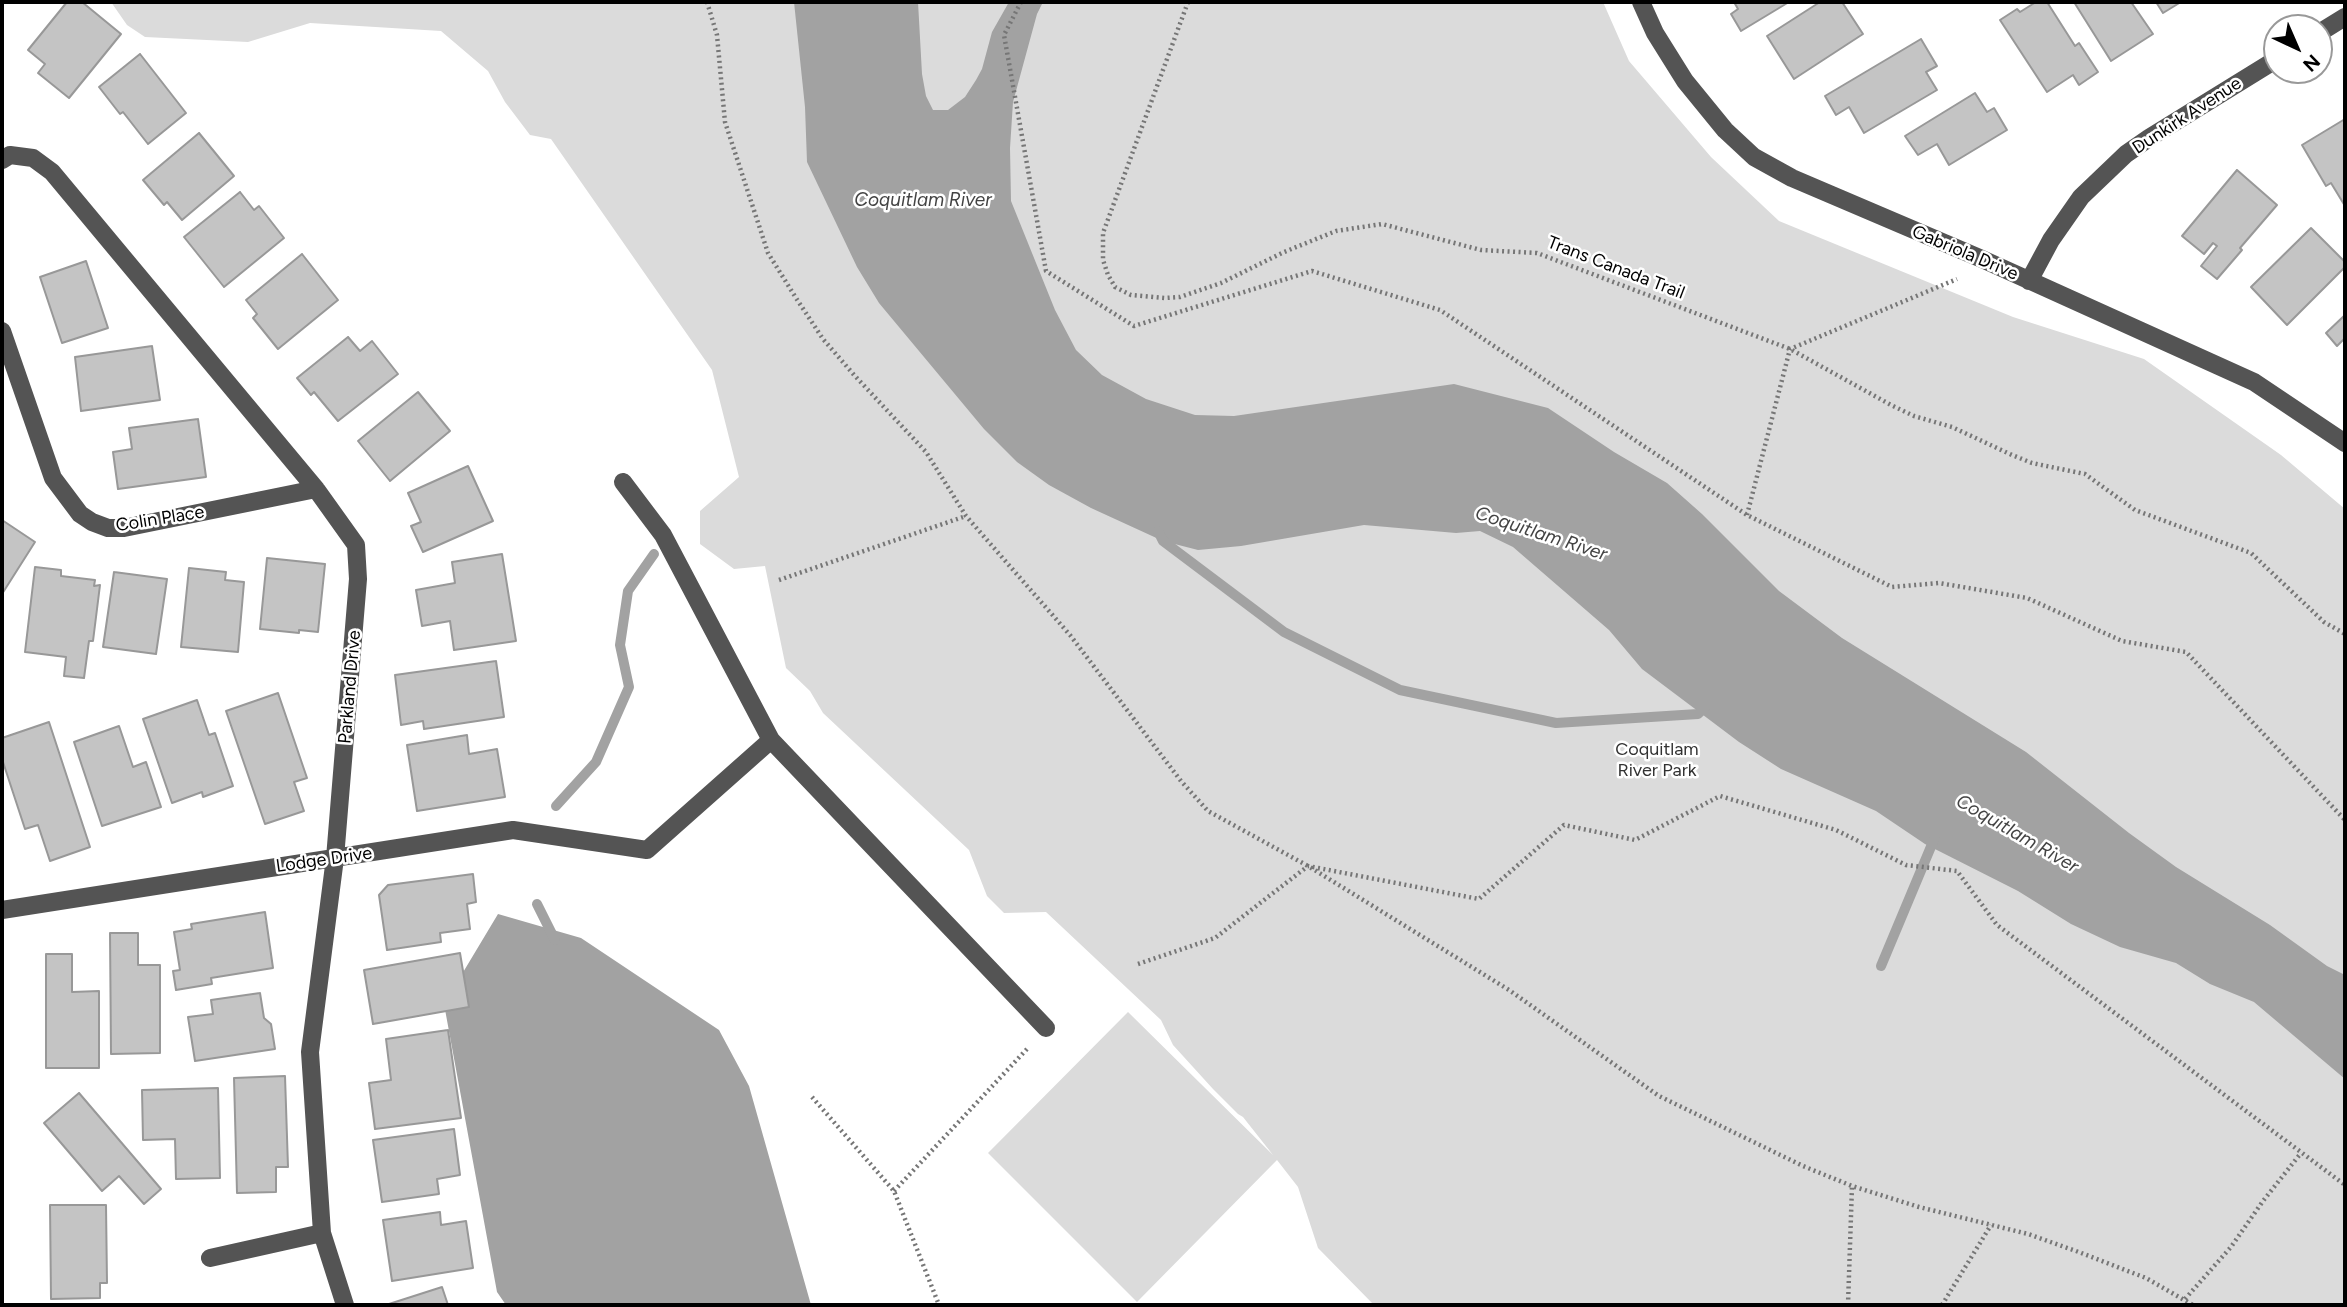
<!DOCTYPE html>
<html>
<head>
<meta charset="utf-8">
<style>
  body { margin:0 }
  #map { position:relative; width:2347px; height:1307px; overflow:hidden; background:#fff; font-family:Figtree,sans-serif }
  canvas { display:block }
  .frame { position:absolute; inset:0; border:4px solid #000; pointer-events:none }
  .north { position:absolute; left:2263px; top:14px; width:70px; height:70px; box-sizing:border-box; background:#fff; border:2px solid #999; border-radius:50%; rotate:136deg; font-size:19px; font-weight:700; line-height:28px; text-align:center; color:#000 }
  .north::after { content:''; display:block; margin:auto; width:24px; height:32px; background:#000; clip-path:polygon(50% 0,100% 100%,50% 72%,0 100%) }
</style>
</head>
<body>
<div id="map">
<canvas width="2347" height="1307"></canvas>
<div class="frame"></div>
<div class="north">N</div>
</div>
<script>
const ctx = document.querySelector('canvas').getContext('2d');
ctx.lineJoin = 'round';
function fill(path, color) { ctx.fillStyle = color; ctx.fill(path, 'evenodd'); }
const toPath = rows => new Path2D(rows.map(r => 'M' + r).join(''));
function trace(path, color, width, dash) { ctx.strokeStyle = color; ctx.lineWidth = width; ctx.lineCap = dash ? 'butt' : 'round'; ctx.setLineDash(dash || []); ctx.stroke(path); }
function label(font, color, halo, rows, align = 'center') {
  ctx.font = font + ' Figtree,sans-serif'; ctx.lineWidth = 5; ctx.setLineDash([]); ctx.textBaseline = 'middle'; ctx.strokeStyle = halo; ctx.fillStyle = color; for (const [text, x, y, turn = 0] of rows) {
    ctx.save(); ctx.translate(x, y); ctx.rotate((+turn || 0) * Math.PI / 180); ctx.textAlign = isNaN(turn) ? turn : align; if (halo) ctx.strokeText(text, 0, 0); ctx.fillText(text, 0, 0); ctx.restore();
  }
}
const green = toPath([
  [111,2,1603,2,1629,61,1711,157,1779,221,2013,317,2144,359,2281,455,2345,509,2345,1305,1374,1305,1318,1248,1298,1187,1277,1160,1137,1302,988,1153,1128,1012,1273,1155,1243,1117,1238,1114,1213,1089,1173,1045,1161,1020,1046,912,1004,913,987,896,969,850,823,713,810,691,786,668,765,566,734,569,700,544,700,511,739,477,712,370,551,139,530,135,505,102,488,71,441,31,310,23,248,42,145,37,127,25]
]);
const water = toPath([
  [794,2,918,2,922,74,926,96,933,110,948,110,965,97,976,80,982,69,992,32,1009,2,1043,2,1037,14,1013,102,1010,148,1011,201,1055,310,1076,350,1102,375,1146,399,1195,415,1234,416,1454,384,1548,408,1614,452,1667,483,1702,514,1779,591,1842,638,2026,752,2129,833,2176,867,2270,925,2327,966,2345,975,2345,1079,2254,1002,2210,984,2176,963,2120,947,2071,924,2018,891,1925,844,1876,811,1781,769,1739,742,1642,669,1609,630,1513,547,1480,531,1456,533,1364,525,1241,546,1198,550,1163,541,1091,508,1049,485,1017,462,984,429,879,303,857,267,807,162,805,107],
  [498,914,581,938,719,1030,749,1086,811,1305,506,1305,497,1292,444,1004]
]);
const stream = toPath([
  [1158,531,1163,541,1284,632,1400,690,1556,723,1698,714,1707,705],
  [556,806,596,762,629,687,620,645,628,591,654,554],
  [537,904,555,940],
  [1881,966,1935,837]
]);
const building = toPath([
  [67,2,82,2,121,34,69,98,38,73,45,64,28,50,67,2],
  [1734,2,1789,2,1741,31,1731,14,1738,9,1734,2],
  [1820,2,1842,2,1863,34,1794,79,1767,36,1820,2],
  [2036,2,2047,2,2075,46,2079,43,2098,72,2079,85,2073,75,2047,92,2000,20,2017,9,2020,12,2036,2],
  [2074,2,2131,2,2153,34,2111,61,2074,2],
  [2156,2,2181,2,2163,13,2156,2],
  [1921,39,1937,66,1926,72,1937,90,1864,133,1849,107,1836,115,1825,96,1921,39],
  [140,54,186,113,148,144,123,112,120,114,99,87,140,54],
  [1975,93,1987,112,1994,108,2007,130,1949,165,1937,144,1918,155,1905,136,1975,93],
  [2345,119,2345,206,2331,183,2326,186,2302,145,2345,119],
  [199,133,234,176,182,220,167,202,164,205,143,180,199,133],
  [2237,170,2277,205,2240,248,2242,250,2217,279,2201,266,2217,246,2213,243,2204,254,2182,236,2237,170],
  [240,192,254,210,259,206,284,238,224,287,184,237,240,192],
  [2311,228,2345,262,2345,267,2287,325,2251,287,2311,228],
  [302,254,338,300,278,349,253,318,257,314,246,300,302,254],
  [86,261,108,328,62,343,40,277,86,261],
  [2345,315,2345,338,2337,346,2326,333,2345,315],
  [348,337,360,351,372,341,398,374,338,421,314,392,311,395,297,378,348,337],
  [152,346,160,400,81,411,75,357,152,346],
  [418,392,450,431,390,481,358,441,418,392],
  [198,419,206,477,118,489,113,452,132,449,129,428,198,419],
  [468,466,493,521,423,552,411,526,421,522,408,493,468,466],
  [2,520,35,542,2,594,2,520],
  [502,554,516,641,454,650,450,621,422,626,416,590,455,583,452,562,502,554],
  [267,558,325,564,318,632,299,630,299,633,260,629,267,558],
  [35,567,61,570,61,576,95,580,94,586,100,585,93,641,89,641,84,678,64,676,66,657,25,652,35,567],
  [189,568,226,572,225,580,244,582,238,652,181,647,189,568],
  [114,572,167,579,156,654,103,647,114,572],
  [496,661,504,717,424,729,423,721,401,725,395,675,496,661],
  [278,693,307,778,294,782,304,811,265,824,226,711,278,693],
  [197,700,209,735,215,733,233,786,203,797,202,792,172,803,143,719,197,700],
  [49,722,90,847,50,861,38,825,25,829,2,759,2,738,49,722],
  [119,726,133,767,146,762,161,807,102,826,74,742,119,726],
  [467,735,469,754,497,749,505,797,417,811,407,745,467,735],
  [473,874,476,902,467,904,470,929,440,933,441,942,387,950,379,895,388,885,473,874],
  [265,912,273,968,211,978,212,984,176,990,173,971,180,970,174,932,192,929,191,924,265,912],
  [110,933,138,933,138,965,160,965,160,1053,111,1054,110,933],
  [460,953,469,1007,373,1024,364,970,460,953],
  [46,954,72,954,72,992,99,991,99,1068,46,1068,46,954],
  [260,993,264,1018,271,1024,275,1049,195,1061,188,1017,213,1014,211,1000,260,993],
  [448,1030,461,1118,375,1129,369,1083,391,1080,386,1039,448,1030],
  [285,1076,288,1167,276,1167,276,1192,237,1193,234,1078,285,1076],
  [218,1088,220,1178,176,1179,175,1139,143,1140,142,1090,218,1088],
  [79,1093,161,1189,144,1204,119,1176,102,1191,44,1123,79,1093],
  [454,1129,460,1175,437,1179,439,1194,382,1202,373,1140,454,1129],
  [50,1205,106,1205,107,1283,100,1283,100,1298,51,1299,50,1205],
  [440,1212,441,1225,466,1221,473,1268,392,1281,383,1220,440,1212],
  [442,1287,448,1305,389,1305,389,1304,442,1287]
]);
const path = toPath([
  [707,2,717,35,725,122,768,253,796,298,823,339,855,376,926,452,966,516,1070,635,1181,781,1208,811,1308,866,1509,990,1659,1096,1803,1166,1852,1186,1919,1207,2028,1234,2076,1251,2146,1278,2193,1305],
  [1021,2,1004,35,1046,271,1134,326,1312,271,1440,310,1747,515,1892,587,1939,583,2027,598,2122,641,2186,652,2345,820],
  [1188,2,1103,233,1103,260,1108,275,1115,287,1131,295,1165,298,1180,297,1221,283,1284,252,1336,231,1382,224,1481,250,1537,253,1790,349,1891,405,1914,416,1952,427,2012,455,2032,463,2085,474,2135,510,2251,553,2324,622,2345,634],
  [1747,515,1790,349,1957,279],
  [779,580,966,516],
  [1138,964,1215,938,1308,866,1479,899,1564,825,1635,840,1720,796,1836,830,1906,865,1957,871,1997,925,2345,1185],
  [812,1097,894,1191,939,1305],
  [894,1191,1027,1049],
  [2185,1299,2231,1247,2263,1201,2301,1153],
  [1848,1305,1852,1186],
  [1942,1305,1991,1225]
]);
const minor = toPath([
  [1641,2,1655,33,1685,81,1725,130,1754,157,1792,178,1982,259,2254,382,2345,443],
  [2319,33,2345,17],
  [2,160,10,155,33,158,52,172,316,489,356,545,358,579,335,858,310,1052,322,1233,345,1305],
  [2029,281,2051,240,2081,197,2126,154,2149,138,2277,59],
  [2,331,53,478,80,514,92,522,108,528,124,528,316,489],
  [623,482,663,535,771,740],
  [2,910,513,830,647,850,771,740,1046,1028],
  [210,1258,322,1233]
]);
const streetNames = [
  ["Dunkirk Avenue",2187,116,-33],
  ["Gabriola Drive",1965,253,23],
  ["Trans Canada Trail",1616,268,21],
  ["Colin Place",160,519,-9],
  ["Parkland Drive",350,687,-85],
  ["Lodge Drive",324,860,-8]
];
const parkNames = [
  ["Coquitlam",1657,750],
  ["River Park",1657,771]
];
const waterNames = [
  ["Coquitlam River",923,200],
  ["Coquitlam River",1541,534,18],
  ["Coquitlam River",2017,834,30]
];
fill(green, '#dbdbdb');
fill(water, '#a2a2a2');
trace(stream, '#a2a2a2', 10);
fill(building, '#c4c4c4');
trace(building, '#989898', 2);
trace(path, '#767676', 4.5, [2, 3.5]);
trace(minor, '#545454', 18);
label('18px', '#000', '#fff', streetNames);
label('18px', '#323232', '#fff', parkNames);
label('italic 19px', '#434343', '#fff', waterNames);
</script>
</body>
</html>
